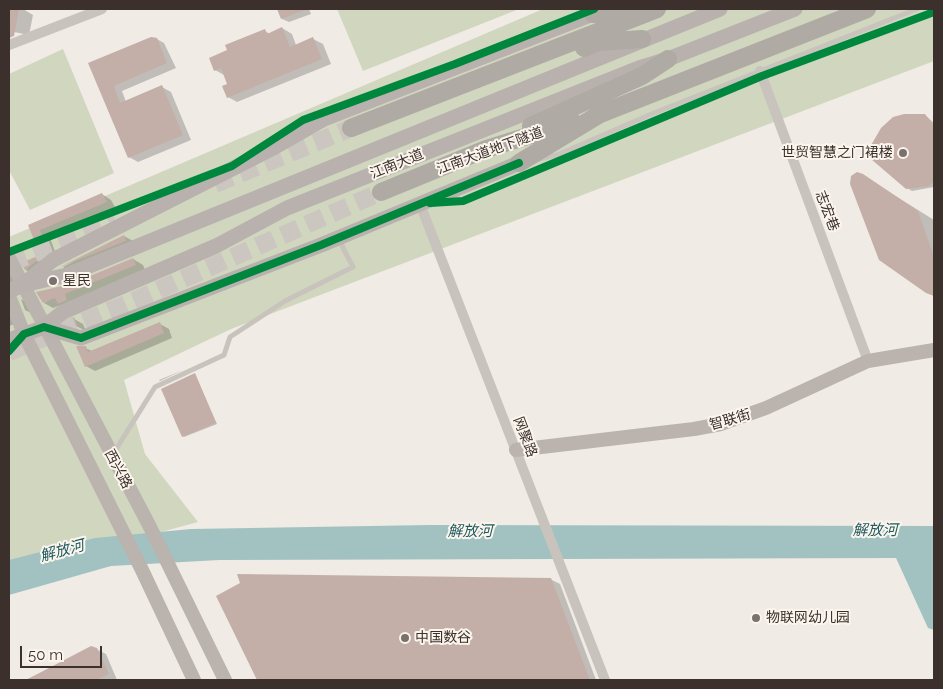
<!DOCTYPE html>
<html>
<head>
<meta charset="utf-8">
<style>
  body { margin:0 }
  #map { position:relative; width:943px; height:689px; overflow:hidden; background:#f0ebe5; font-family:Raleway,sans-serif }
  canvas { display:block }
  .frame { position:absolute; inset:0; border:10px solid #3b302b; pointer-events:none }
  .scale { position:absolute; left:20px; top:646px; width:82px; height:22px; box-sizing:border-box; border:2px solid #3b302b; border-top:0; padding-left:6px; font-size:15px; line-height:18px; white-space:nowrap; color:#3b302b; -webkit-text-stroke:4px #fbf5ee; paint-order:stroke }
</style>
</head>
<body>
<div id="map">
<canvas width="943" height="689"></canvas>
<div class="frame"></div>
<div class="scale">50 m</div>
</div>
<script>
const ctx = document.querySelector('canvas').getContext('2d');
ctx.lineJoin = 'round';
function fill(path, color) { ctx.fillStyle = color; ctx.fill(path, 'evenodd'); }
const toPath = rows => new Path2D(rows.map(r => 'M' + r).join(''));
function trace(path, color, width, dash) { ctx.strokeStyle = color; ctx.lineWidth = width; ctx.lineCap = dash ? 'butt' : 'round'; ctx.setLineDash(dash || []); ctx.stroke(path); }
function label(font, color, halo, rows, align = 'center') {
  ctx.font = font + ' Raleway,"Noto Sans SC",sans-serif'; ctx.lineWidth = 4; ctx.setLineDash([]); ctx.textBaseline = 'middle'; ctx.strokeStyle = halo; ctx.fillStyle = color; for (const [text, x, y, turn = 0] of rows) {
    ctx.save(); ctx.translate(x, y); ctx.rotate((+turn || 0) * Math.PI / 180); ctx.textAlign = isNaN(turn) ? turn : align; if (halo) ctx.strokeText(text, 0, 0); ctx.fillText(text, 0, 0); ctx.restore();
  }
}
const green = toPath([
  [337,9,519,9,363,71],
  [543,9,934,9,934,61,231,329,124,380,145,454,198,522,9,573,9,237],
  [63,49,114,173,30,210,9,170,9,74]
]);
const water = toPath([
  [430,525,934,526,934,630,928,628,896,558,219,560,111,566,9,595,9,560,95,538,191,529]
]);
const shadow = toPath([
  [9,9,23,9,33,15,29,35,9,31],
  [278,9,309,9,311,14,289,22,282,19],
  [282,28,292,34,296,45,313,39,323,44,331,64,237,102,228,97,229,85,224,75,215,70,265,31,270,34],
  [155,38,164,43,176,68,122,91,126,102,162,87,171,92,191,140,138,162,129,157,90,64],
  [925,115,934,123,934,187,912,191,907,188],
  [862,175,934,220,934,296,927,292],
  [102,194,111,200,115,207,49,235,57,257,35,275,26,270,23,263,41,256,30,225],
  [124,236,133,241,70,271,63,267],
  [133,259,143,265,145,270,68,309,61,305,53,308,44,303,71,285],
  [9,273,14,276,19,285,9,295],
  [9,297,17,323,9,326],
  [21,299,29,304,35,315,25,310],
  [74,319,83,324,86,331,68,322],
  [160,324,169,329,172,338,95,371,86,366,85,348,92,351],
  [183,370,160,381,159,380],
  [195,374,217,424,184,437,183,436],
  [550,579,560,584,596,680,259,680,218,596],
  [96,649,106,654,117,680,25,680]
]);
const building = toPath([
  [9,9,19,9,14,36,9,38],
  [277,9,307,9,281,19],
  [282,27,290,47,313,37,322,59,227,98,222,86,227,84,221,68,214,71,209,58,227,50,225,45,265,29,267,34],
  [151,37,157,38,167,63,114,86,120,103,162,85,183,135,128,158,88,63],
  [904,114,925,114,934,126,934,181,929,186,906,189,871,159,870,147,881,128,893,117],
  [857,172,863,174,918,211,934,257,934,296,926,293,879,260,850,184,851,176],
  [102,193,107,202,40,230,48,252,25,270,21,263,40,255,28,225],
  [124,235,126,241,60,267],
  [133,258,136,265,65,294,67,300,58,304,55,298,43,303,36,292,71,284],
  [74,317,78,327,66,322],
  [160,322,164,333,85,367,76,346,86,346,88,352],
  [195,373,216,423,182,437,161,389],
  [237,574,551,578,590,680,257,680,216,596,240,583],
  [91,646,97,648,109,674,96,680,26,680]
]);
const highwayTunnel = toPath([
  [215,184,351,128],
  [9,263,116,222],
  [9,352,124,305,381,192]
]);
const lane = toPath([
  [539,159,557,155,654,113,917,9],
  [113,454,155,387,224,355,230,337,285,301,353,267,339,240]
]);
const street = toPath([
  [9,45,102,9],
  [760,71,868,361],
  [420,204,605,680]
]);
const secondary = toPath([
  [9,258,150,527,225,680],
  [9,296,24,334,142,570,194,680],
  [516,450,694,429,721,424,766,408,868,361,934,350]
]);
const primary = toPath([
  [26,282,53,260,275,147,324,119,603,10],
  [9,291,23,285,67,275,720,9],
  [44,327,81,338,321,245,519,163],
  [9,340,44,327,63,312,216,246,287,208,639,68,668,59,795,9]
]);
const highway = toPath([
  [593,14,639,10],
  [584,48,598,42,642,39],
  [531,126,642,76,668,59],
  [351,128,657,9],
  [519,163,600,114,867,9],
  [381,192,486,149,573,122]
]);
const cycleway = toPath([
  [430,203,463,201,762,76,934,12],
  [9,252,232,166,303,120,455,64,594,9],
  [9,351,24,334,44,327,81,338,321,245,519,163]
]);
const markers = [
  [903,153,5,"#7a716c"],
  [53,281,5,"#7a716c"],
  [756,618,5,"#7a716c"],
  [405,638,5,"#7a716c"]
];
const streetNames = [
  ["江南大道地下隧道",490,151,-20],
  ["江南大道",397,164,-22],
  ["志宏巷",827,211,69],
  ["智联街",730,420,-16],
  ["网聚路",525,437,69],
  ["西兴路",118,469,62]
];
const poiNames = [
  ["世贸智慧之门裙楼",893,153,"right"],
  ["星民",63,281],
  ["物联网幼儿园",766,618],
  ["中国数谷",415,638]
];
const waterNames = [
  ["解放河",875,530],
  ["解放河",470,531],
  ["解放河",62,551,-15]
];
fill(green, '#d1d6bf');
fill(water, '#a1c2c1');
fill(shadow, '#0003');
fill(building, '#c3afa7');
trace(highwayTunnel, '#ccc6c0', 18, [18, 9]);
trace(lane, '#c9c3be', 5);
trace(street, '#c9c3be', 10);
trace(secondary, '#bab3ae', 14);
trace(primary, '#b8b1ad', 15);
trace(highway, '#afaaa4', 18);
trace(cycleway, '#00873e', 8);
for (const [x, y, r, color] of markers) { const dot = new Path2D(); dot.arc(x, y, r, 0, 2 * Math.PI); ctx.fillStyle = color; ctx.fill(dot); trace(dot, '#fbf5ee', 2); }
label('14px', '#3b302b', '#fbf5ee', streetNames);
label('14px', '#3b302b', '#fbf5ee', poiNames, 'left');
label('italic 15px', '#1f5a5e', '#fbf5ee', waterNames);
</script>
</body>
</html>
